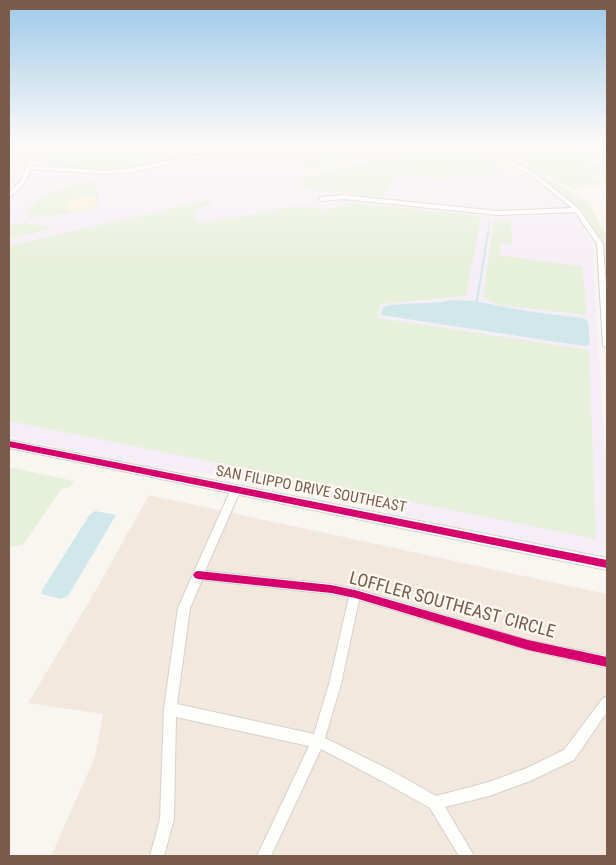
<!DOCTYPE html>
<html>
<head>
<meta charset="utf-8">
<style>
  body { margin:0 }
  #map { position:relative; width:616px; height:865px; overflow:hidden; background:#f9f5f0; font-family:"Roboto Condensed",sans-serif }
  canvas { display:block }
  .frame { position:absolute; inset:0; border:10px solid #7a5c4d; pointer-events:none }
</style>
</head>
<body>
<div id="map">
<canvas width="616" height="865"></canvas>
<div class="frame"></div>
</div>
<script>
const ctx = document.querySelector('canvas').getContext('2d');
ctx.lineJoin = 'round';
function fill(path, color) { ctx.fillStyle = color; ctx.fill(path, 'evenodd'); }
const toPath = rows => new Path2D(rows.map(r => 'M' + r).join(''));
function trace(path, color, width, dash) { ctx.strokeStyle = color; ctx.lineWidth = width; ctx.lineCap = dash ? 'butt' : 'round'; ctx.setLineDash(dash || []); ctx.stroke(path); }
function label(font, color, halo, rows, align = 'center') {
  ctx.font = font + ' "Roboto Condensed",sans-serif'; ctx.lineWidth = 4.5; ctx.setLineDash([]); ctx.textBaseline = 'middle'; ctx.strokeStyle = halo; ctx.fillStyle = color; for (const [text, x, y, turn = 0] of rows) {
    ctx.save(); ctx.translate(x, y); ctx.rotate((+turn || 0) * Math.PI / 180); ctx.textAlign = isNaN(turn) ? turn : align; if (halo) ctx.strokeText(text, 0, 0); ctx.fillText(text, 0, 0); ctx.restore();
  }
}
const residential = toPath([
  [149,495,607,594,607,856,51,856,95,757,103,714,28,703,96,590]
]);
const education = toPath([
  [9,144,473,144,534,178,567,203,579,218,592,244,607,480,606,550,594,557,422,520,332,497,210,474,154,468,9,437]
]);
const green = toPath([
  [52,144,254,144,127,169,103,170,40,164,35,162,38,155],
  [318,144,378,144,393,146,397,149,304,170,297,160,324,154,327,151],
  [438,144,454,144,487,157,508,170,494,172,492,176,454,175,449,180,396,174,383,197,302,188,299,179],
  [479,144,486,144,538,171,587,203,607,235,607,287,604,244,582,210,535,174],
  [489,144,607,144,607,162,596,158,586,167,601,181,602,184,587,184,574,190],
  [597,160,607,163,607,185,582,188,589,185,604,185,604,181,589,167],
  [96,181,99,204,94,210,28,218,29,209,44,196,68,186],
  [208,200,212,203,193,212,200,223,305,205,323,211,350,203,481,216,466,296,380,304,378,318,589,350,596,539,9,421,9,246],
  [494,220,510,220,513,245,500,242,500,255,582,267,587,315,499,305,483,298],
  [24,223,47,226,53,228,9,239,9,225],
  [9,467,74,481,70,487,61,489,23,545,9,547]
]);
const sand = toPath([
  [90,197,96,198,97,204,93,209,69,212,65,208,69,201,77,198]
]);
const water = toPath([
  [449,300,474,301,526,311,582,318,588,321,590,345,584,346,381,315,382,308,388,305,444,302],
  [95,511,116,515,68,596,61,599,42,594,42,590,90,514]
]);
const streamFar1 = toPath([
  [488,233,490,219]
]);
const stream = toPath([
  [477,301,488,232]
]);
const minor = toPath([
  [44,144,50,144,34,158,32,166,102,170,127,169,252,144,264,144,127,173,102,174,31,169,23,185,11,197,9,198,9,193,19,183,24,174,30,157,44,144],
  [474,144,481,144,535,173,579,209,603,244,607,299,607,348,603,346,597,244,575,212,498,215,343,199,322,201,319,199,322,197,343,195,498,211,572,208,531,175,474,144],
  [236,485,239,486,241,489,205,571,331,584,355,589,528,640,607,656,607,668,528,650,359,600,341,684,325,738,390,770,436,796,489,782,527,768,564,750,603,698,607,696,607,712,574,760,530,781,489,796,445,807,474,856,459,856,430,808,380,780,321,749,271,856,257,856,309,746,176,717,174,819,164,856,150,856,160,819,164,709,178,608,231,489,233,486,236,485],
  [202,580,331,594,349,597,329,684,314,734,177,704,190,608,202,580]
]);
const tertiary = toPath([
  [9,440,607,558,607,570,9,448,9,440]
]);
const cycleway = toPath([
  [9,441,607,560,607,568,9,447,9,441],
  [198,571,331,585,355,590,528,640,607,657,607,667,528,650,355,598,331,593,198,579,195,578,193,575,195,572,198,571]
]);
const streetNames = [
  ["SAN FILIPPO DRIVE SOUTHEAST",311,490,11]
];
const nearStreetnames = [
  ["LOFFLER SOUTHEAST CIRCLE",452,606,15]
];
fill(residential, '#f2e8de');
fill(education, '#f6eef6');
fill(green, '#e7f0db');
fill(sand, '#fbf2d9');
fill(water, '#d0e8ea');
trace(streamFar1, '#d0e8ea', 1);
trace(stream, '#d0e8ea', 2);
trace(minor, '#d7d1cb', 2);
trace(tertiary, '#d7d1cb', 2);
fill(minor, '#fefefd');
fill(tertiary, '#fefefd');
fill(cycleway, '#d6006c');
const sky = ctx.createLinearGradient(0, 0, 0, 266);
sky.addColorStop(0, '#9ec9e9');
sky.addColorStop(0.54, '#fcfaf8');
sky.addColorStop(1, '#fcfaf800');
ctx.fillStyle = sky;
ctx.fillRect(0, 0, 616, 266);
label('15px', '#7a5c4d', '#fffaf3', streetNames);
label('18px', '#7a5c4d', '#fffaf3', nearStreetnames);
</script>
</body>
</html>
